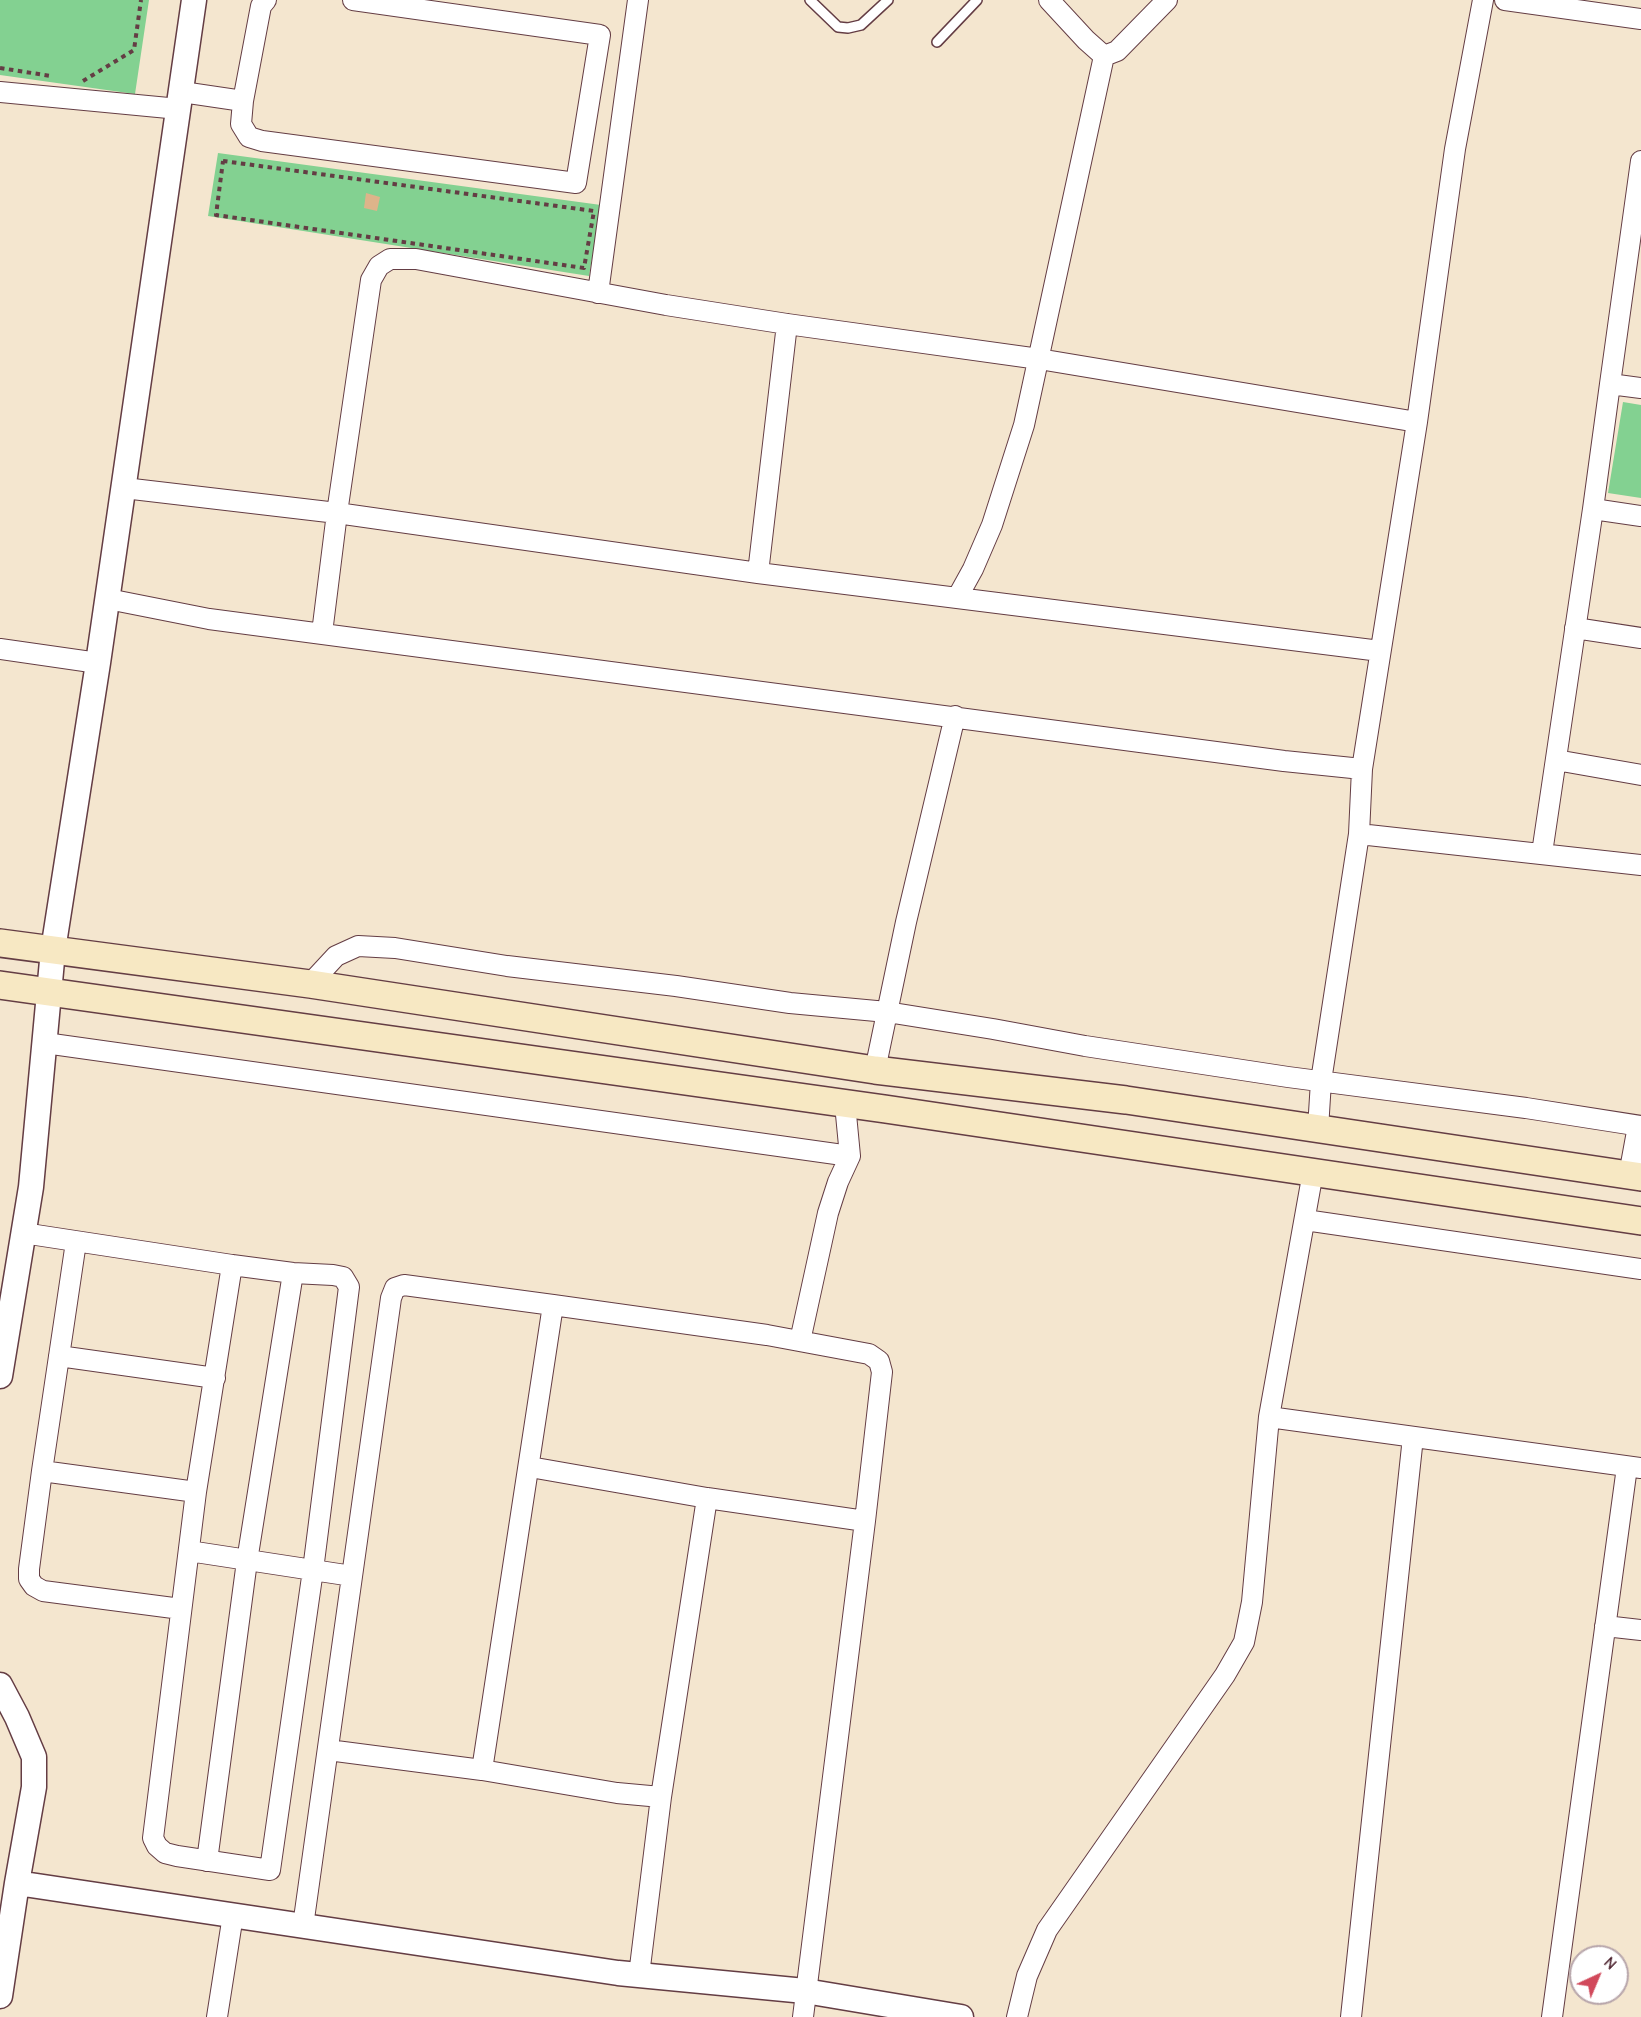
<!DOCTYPE html>
<html>
<head>
<meta charset="utf-8">
<style>
  body { margin:0 }
  #map { position:relative; width:1641px; height:2017px; overflow:hidden; background:#f4e6cf; font-family:"Comic Neue",sans-serif }
  canvas { display:block }
  .north { position:absolute; left:1569px; top:1945px; width:60px; height:60px; box-sizing:border-box; background:#fff; border:2px solid #b7a5aa; border-radius:50%; rotate:44deg; font-size:16px; font-weight:700; line-height:24px; text-align:center; color:#4a1f2b }
  .north::after { content:''; display:block; margin:auto; width:21px; height:27px; background:#d1495b; clip-path:polygon(50% 0,100% 100%,50% 72%,0 100%) }
</style>
</head>
<body>
<div id="map">
<canvas width="1641" height="2017"></canvas>
<div class="north">N</div>
</div>
<script>
const ctx = document.querySelector('canvas').getContext('2d');
ctx.lineJoin = 'round';
function fill(path, color) { ctx.fillStyle = color; ctx.fill(path, 'evenodd'); }
const toPath = rows => new Path2D(rows.map(r => 'M' + r).join(''));
function trace(path, color, width, dash) { ctx.strokeStyle = color; ctx.lineWidth = width; ctx.lineCap = dash ? 'butt' : 'round'; ctx.setLineDash(dash || []); ctx.stroke(path); }
const green = toPath([
  [0,0,149,0,135,94,0,75],
  [218,153,601,205,589,276,208,216],
  [1623,402,1641,405,1641,498,1608,493]
]);
const building = toPath([
  [366,193,380,197,377,211,364,208]
]);
const path = toPath([
  [0,68,51,76],
  [83,81,134,50,141,0],
  [223,161,594,211,584,268,216,215,223,161]
]);
const service = toPath([
  [810,0,838,27,848,28,861,25,888,0],
  [937,42,977,0]
]);
const minor = toPath([
  [1049,0,1086,40,1104,56],
  [1505,0,1641,19],
  [1104,56,1117,51,1167,0],
  [0,92,179,109],
  [182,92,243,101,241,124,249,137,262,141,576,183,600,35,353,0],
  [243,101,261,6,266,0],
  [1641,161,1610,384,1641,388],
  [598,293,638,0],
  [1610,384,1593,509,1641,516],
  [124,488,337,513,758,573,1380,651],
  [758,573,787,324],
  [957,598,973,569,992,525,1024,425,1104,56],
  [108,599,209,619,1284,761,1362,769],
  [1575,628,1641,638],
  [322,633,337,513,371,280,379,266,390,259,416,259,666,305,787,324,1039,359,1417,422],
  [0,649,98,663],
  [1556,760,1641,775],
  [1359,834,1641,865],
  [1542,853,1593,509],
  [310,984,336,956,358,946,395,948,507,966,676,986,790,1003,887,1012,993,1029,1085,1046,1288,1077,1526,1108,1641,1126],
  [45,1043,850,1156],
  [875,1070,906,922,955,716],
  [1318,1129,1321,1081,1359,834,1362,769,1417,422,1455,149,1483,0],
  [1629,1175,1638,1126],
  [1305,1220,1641,1269],
  [23,1233,232,1265,196,1492,153,1838,157,1846,165,1853,177,1856,270,1870,313,1570,349,1287,343,1277,333,1275,293,1273,232,1265],
  [76,1242,42,1471,29,1569,29,1579,34,1586,43,1591,181,1609],
  [553,1305,767,1335,869,1354,879,1361,882,1372,865,1521],
  [800,1341,828,1213,838,1182,850,1156,845,1104],
  [59,1356,215,1378],
  [1269,1417,1641,1468],
  [530,1467,707,1498,865,1521,803,2017],
  [42,1471,196,1492],
  [189,1551,352,1576],
  [1605,1626,1641,1630],
  [328,1750,482,1770,617,1793,661,1797],
  [207,1861,247,1561,293,1273],
  [303,1926,391,1298,395,1288,404,1285,553,1305,482,1770],
  [639,1975,661,1797,707,1498],
  [217,2017,233,1915],
  [1017,2017,1027,1976,1047,1930,1225,1675,1244,1642,1252,1602,1269,1417,1313,1172],
  [1351,2017,1413,1437],
  [1552,2017,1627,1467]
]);
const tertiary = toPath([
  [0,1376,31,1187,53,950,98,663,194,0],
  [0,1685,17,1717,34,1757,34,1787,17,1883,0,1996],
  [17,1883,618,1973,805,1991,961,2017]
]);
const secondary = toPath([
  [0,943,310,984,875,1070,1126,1100,1641,1177],
  [0,985,885,1109,1641,1221]
]);
fill(green, '#83d191');
fill(building, '#ddb48a');
trace(service, '#643d44', 12);
trace(minor, '#643d44', 22);
trace(tertiary, '#643d44', 27);
trace(secondary, '#643d44', 30);
trace(path, '#643d44', 4, [4.5, 4.5]);
trace(service, '#fff', 9);
trace(minor, '#fff', 20);
trace(tertiary, '#fff', 24);
trace(secondary, '#f7e8c3', 27);
</script>
</body>
</html>
